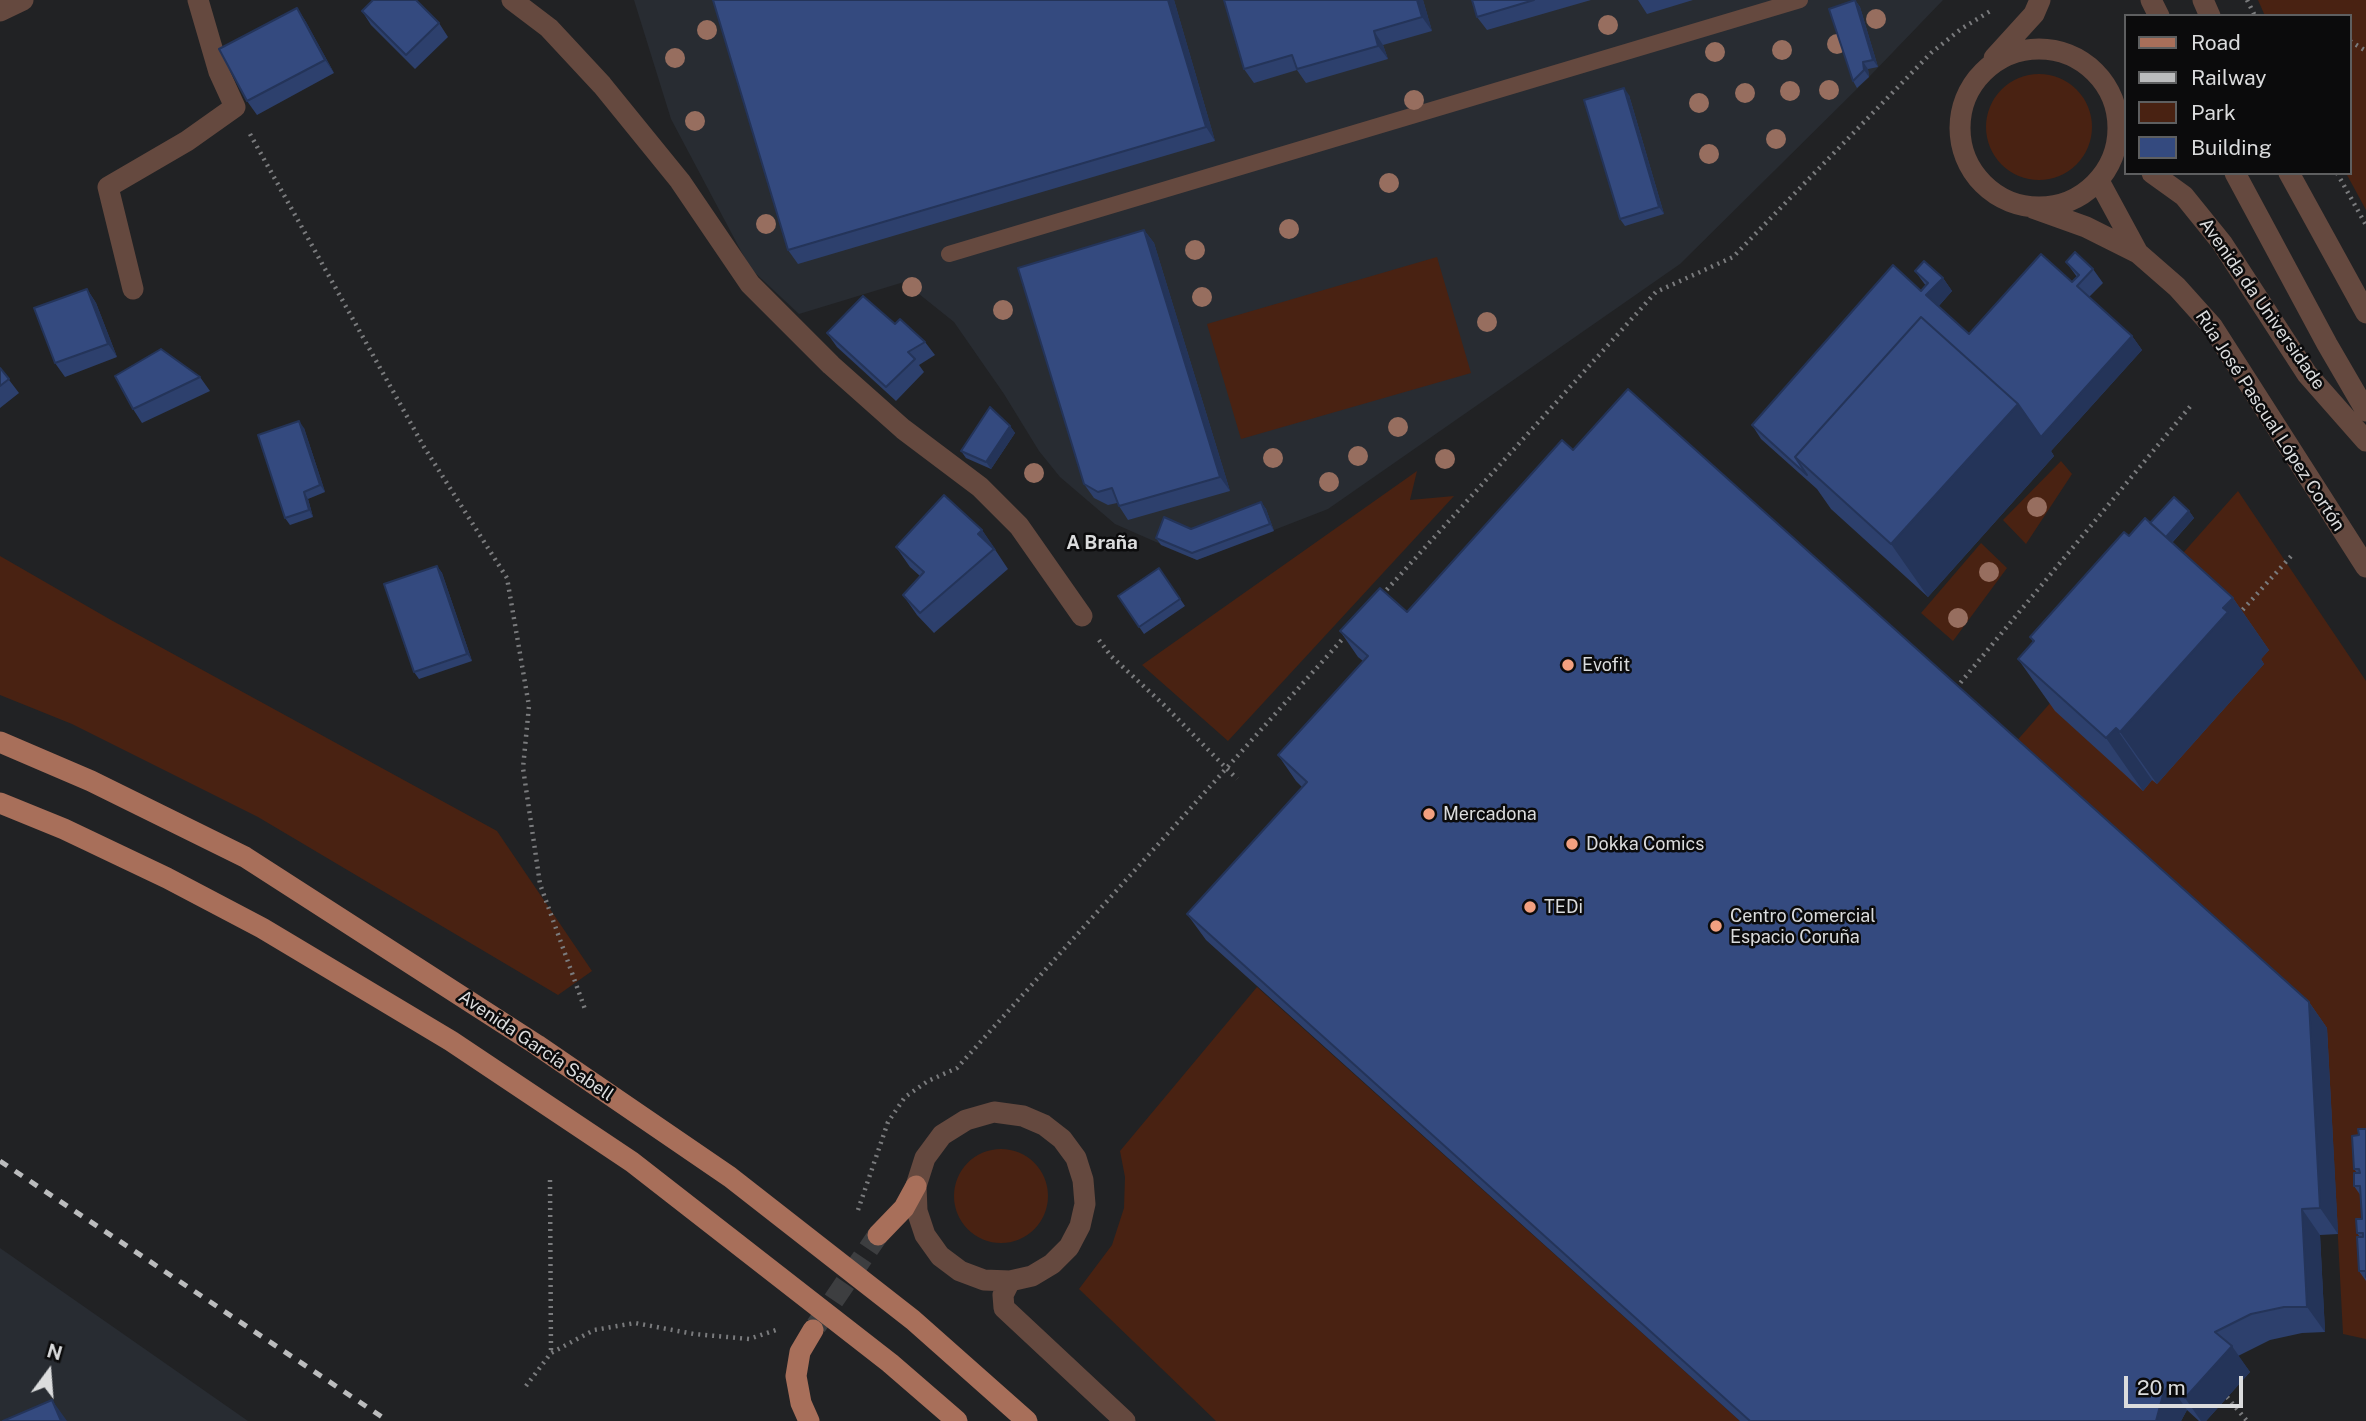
<!DOCTYPE html>
<html>
<head>
<meta charset="utf-8">
<style>
  body { margin:0 }
  #map { position:relative; width:2366px; height:1421px; overflow:hidden; background:#212224; font-family:"Public Sans",sans-serif }
  canvas { display:block }
  .legend { position:absolute; left:2124px; top:14px; width:228px; height:161px; box-sizing:border-box; background:#0b0b0c; border:2px solid #5e5f60; margin:0; padding:9px 12px; list-style:none; font-size:21px; color:#dbdcdd }
  .legend li { display:flex; align-items:center; gap:14px; height:35px }
  .legend b { width:35px; border:2px solid #5e5f60 }
  .north { position:absolute; left:14px; top:1337px; width:70px; height:70px; -webkit-text-stroke:5px #0b0b0c; paint-order:stroke; rotate:16deg; font-size:19px; font-weight:700; line-height:28px; text-align:center; color:#dbdcdd }
  .north::after { content:''; display:block; margin:auto; width:24px; height:32px; background:#dbdcdd; clip-path:polygon(50% 0,100% 100%,50% 72%,0 100%) }
  .scale { position:absolute; left:2124px; top:1376px; width:119px; height:32px; box-sizing:border-box; border:4px solid #dbdcdd; border-top:0; padding-left:9px; font-size:21px; line-height:24px; white-space:nowrap; color:#dbdcdd; -webkit-text-stroke:5px #0b0b0c; paint-order:stroke }
</style>
</head>
<body>
<div id="map">
<canvas width="2366" height="1421"></canvas>
<ul class="legend">
<li><b style="height:9px;background:#a86f5a"></b>Road</li>
<li><b style="height:9px;background:#bbbcbd"></b>Railway</li>
<li><b style="height:19px;background:#492212"></b>Park</li>
<li><b style="height:19px;background:#344a7f"></b>Building</li>
</ul>
<div class="north">N</div>
<div class="scale">20 m</div>
</div>
<script>
const ctx = document.querySelector('canvas').getContext('2d');
ctx.lineJoin = 'round';
function fill(path, color) { ctx.fillStyle = color; ctx.fill(path, 'evenodd'); }
const toPath = rows => new Path2D(rows.map(r => 'M' + r).join(''));
function trace(path, color, width, dash) { ctx.strokeStyle = color; ctx.lineWidth = width; ctx.lineCap = dash ? 'butt' : 'round'; ctx.setLineDash(dash || []); ctx.stroke(path); }
function label(font, color, halo, rows, align = 'center') {
  ctx.font = font + ' "Public Sans",sans-serif'; ctx.lineWidth = 5; ctx.setLineDash([]); ctx.textBaseline = 'middle'; ctx.strokeStyle = halo; ctx.fillStyle = color; for (const [text, x, y, turn = 0] of rows) {
    ctx.save(); ctx.translate(x, y); ctx.rotate((+turn || 0) * Math.PI / 180); ctx.textAlign = isNaN(turn) ? turn : align; if (halo) ctx.strokeText(text, 0, 0); ctx.fillText(text, 0, 0); ctx.restore();
  }
}
const built = toPath([
  [634,0,1943,0,1869,77,1680,264,1328,509,1197,560,1115,524,1060,477,1039,451,1004,394,954,322,904,282,799,314,750,268,671,119],
  [0,1248,248,1421,0,1421]
]);
const green = toPath([
  [2258,0,2366,0,2366,210,2346,173,2350,173,2350,16,2265,16],
  '1986 127a53 53 0 1 1 106 0a53 53 0 1 1-106 0Z',
  [1437,257,1471,373,1241,439,1207,324],
  [2061,461,2072,474,2026,544,2003,520],
  [1417,471,1410,500,1454,496,1228,741,1142,665],
  [2238,491,2366,681,2366,1339,2343,1334,2333,1143,2013,745],
  [1981,543,2007,568,1953,641,1921,613],
  [0,556,111,620,497,831,592,971,558,995,258,817,72,724,0,695],
  [1257,987,1740,1421,1216,1421,1079,1289,1112,1245,1124,1208,1125,1177,1120,1151],
  '954 1196a47 47 0 1 1 94 0a47 47 0 1 1-94 0Z'
]);
const primaryTunnel = toPath([
  [816,1326,878,1235]
]);
const path = toPath([
  [2247,0,2255,16],
  [2350,41,2366,51],
  [250,134,424,447,507,578,529,706,523,768,540,884,586,1012],
  [2337,173,2366,225],
  [1382,595,1656,292,1733,257,1931,53,1961,29,1992,10],
  [2238,615,2293,554],
  [1099,640,1111,656,1164,705,1237,779],
  [1956,688,2193,403],
  [550,1180,551,1353],
  [858,1210,888,1122,905,1097,928,1081,957,1068,1348,633],
  [526,1386,551,1353,594,1330,635,1323,694,1334,749,1339,776,1330],
  [2227,1397,2247,1421]
]);
const lane = toPath([
  [949,254,1800,0]
]);
const street = toPath([
  [512,0,549,28,602,85,680,181,750,284,831,365,903,429,980,487,1019,526,1082,616],
  [2151,0,2159,16],
  [2203,0,2210,16],
  [0,11,23,0],
  '1960 128a79 79 0 1 1 158 0a79 79 0 1 1-158 0Z',
  [1994,58,2034,14,2040,0],
  [2152,173,2184,196,2222,243,2307,374,2366,441],
  [2235,173,2327,344,2366,411],
  [2289,173,2366,313],
  [2099,181,2138,253],
  [2033,208,2086,227,2138,253,2177,287,2212,326,2366,567],
  [133,289,108,187,187,141,235,107,219,72,198,0],
  [1010,1281,984,1280,960,1271,940,1256,925,1235,917,1211,916,1186,925,1158,942,1135,966,1120,994,1112,1023,1116,1044,1125,1062,1139,1076,1158,1083,1180,1085,1204,1080,1226,1069,1247,1052,1264,1032,1276,1010,1281,1003,1295,1004,1308,1125,1421]
]);
const primary = toPath([
  [0,742,91,781,245,857,537,1045,730,1177,913,1320,1027,1421],
  [0,803,64,829,167,878,262,928,451,1041,632,1162,890,1363,957,1421],
  [878,1235,904,1208,916,1186],
  [809,1421,801,1403,796,1376,800,1352,813,1330]
]);
const rail = toPath([
  [0,1161,388,1421]
]);
const trees = [
  [1876,19],
  [1608,25],
  [707,30],
  [1837,44],
  [1782,50],
  [1715,52],
  [675,58],
  [1829,90],
  [1790,91],
  [1745,93],
  [1414,100],
  [1699,103],
  [695,121],
  [1776,139],
  [1709,154],
  [1389,183],
  [766,224],
  [1289,229],
  [1195,250],
  [912,287],
  [1202,297],
  [1003,310],
  [1487,322],
  [1398,427],
  [1358,456],
  [1273,458],
  [1445,459],
  [1034,473],
  [1329,482],
  [2037,507],
  [1989,572],
  [1958,618]
];
const wall = toPath([
  [713,0,1174,0,1215,141,798,264,788,250],
  [1224,0,1423,0,1432,31,1383,45,1388,59,1306,83,1297,70,1254,83,1244,69],
  [1472,0,1591,0,1487,30,1477,17],
  [1638,0,1693,0,1647,14],
  [1855,0,1860,7,1878,67,1868,69,1869,77,1857,88,1853,81],
  [297,8,306,22,334,73,257,115,247,101],
  [362,11,439,23,448,37,415,69,371,25],
  [1629,95,1664,214,1625,226,1620,219],
  [1144,230,1154,243,1230,491,1128,520,1119,506,1117,503,1108,505,1094,498,1084,484],
  [2066,262,2093,269,2103,283,2089,297,2132,336,2142,350,2051,451,2054,456,1928,597,1831,509,1817,489,1761,439,1752,425,1921,291,1926,286,1915,271,1943,278,1952,291,1938,307,1969,334,2072,282,2077,277],
  [87,289,96,303,117,357,65,377,55,363],
  [895,324,925,342,935,355,919,365,924,372,896,401,837,347,827,333],
  [0,368,19,393,0,408],
  [200,377,210,391,142,423,133,409],
  [1010,426,1015,433,991,469,966,458,961,451],
  [304,428,325,492,308,499,313,517,290,525,285,518],
  [1573,450,2309,1002,2327,1028,2338,1234,2320,1235,2325,1332,2302,1333,2270,1340,2238,1356,2250,1372,2206,1421,2199,1421,2187,1410,2181,1421,1740,1421,1206,940,1187,914,1302,787,1296,781,1278,755,1363,661,1358,657,1340,631,1407,612],
  [1261,502,1266,509,1274,531,1197,560,1161,545,1156,538,1191,529],
  [2189,511,2194,518,2172,543,2233,598,2269,650,2261,659,2264,664,2157,784,2152,780,2143,791,2055,711,2018,659,2033,642,2030,637,2129,536,2150,523],
  [982,530,1008,569,934,633,917,615,903,595,920,576,910,567,896,547],
  [437,566,442,573,472,661,419,679,414,672],
  [1159,568,1185,606,1144,634,1118,596],
  [2366,1129,2366,1281,2359,1271,2360,1237,2357,1233,2362,1219,2361,1196,2354,1186,2357,1173,2354,1169,2359,1135]
]);
const shadedWall = toPath([
  [1168,0,1174,0,1215,141,1206,127],
  [1417,0,1423,0,1432,31,1422,17],
  [1855,0,1860,7,1878,67,1873,60],
  [297,8,306,22,334,73,325,60],
  [1374,31,1383,45,1388,59,1378,46],
  [1863,62,1868,69,1869,77,1864,70],
  [1624,88,1629,95,1664,214,1659,207],
  [1144,230,1154,243,1230,491,1220,477],
  [1943,278,1952,291,1936,309,1926,295],
  [87,289,96,303,117,357,108,344],
  [2132,336,2142,350,2051,451,2054,456,1928,597,1891,544,2018,404],
  [299,421,304,428,325,492,320,485],
  [1010,426,1015,433,991,469,986,462],
  [304,492,308,499,313,517,309,510],
  [1261,502,1266,509,1274,531,1270,524],
  [2189,511,2194,518,2158,558,2153,551],
  [982,530,996,550,995,551,978,534],
  [437,566,442,573,472,661,467,654],
  [2233,598,2269,650,2261,659,2264,664,2157,784,2120,732],
  [2116,728,2152,780,2143,791,2106,738],
  [2309,1002,2327,1028,2338,1234,2320,1208],
  [2302,1209,2320,1235,2325,1332,2307,1307],
  [2232,1346,2250,1372,2206,1421,2201,1421,2185,1398],
  [2169,1384,2187,1410,2181,1421,2156,1421,2163,1395],
  [52,1400,67,1421,61,1421]
]);
const building = toPath([
  [373,0,416,0,439,23,406,55,362,11,373,0],
  [713,0,1168,0,1206,127,788,250,713,0],
  [1224,0,1417,0,1422,17,1374,31,1378,46,1297,69,1292,55,1244,69,1224,0],
  [1472,0,1534,0,1477,17,1472,0],
  [1855,0,1873,60,1863,62,1864,70,1853,81,1829,9,1855,0],
  [297,8,325,60,247,101,219,49,297,8],
  [1624,88,1659,207,1620,219,1584,100,1624,88],
  [1144,230,1220,477,1119,506,1112,488,1098,492,1084,484,1018,268,1144,230],
  [2075,252,2093,269,2077,286,2132,336,2041,437,2018,404,1921,317,1795,457,1807,475,1752,425,1893,265,1921,291,1928,283,1915,271,1924,261,1943,278,1926,295,1969,334,2041,254,2072,282,2079,275,2066,262,2075,252],
  [87,289,108,344,55,363,34,308,87,289],
  [863,296,895,324,900,319,925,342,908,352,915,359,886,387,827,333,863,296],
  [1921,317,2018,404,1891,544,1795,457,1921,317],
  [161,349,200,377,133,409,115,376,161,349],
  [0,368,9,379,0,386,0,368],
  [1628,389,2309,1002,2320,1208,2302,1209,2307,1307,2284,1307,2251,1314,2215,1332,2232,1346,2185,1398,2169,1384,2163,1395,2156,1421,1750,1421,1187,914,1307,782,1278,755,1368,656,1340,631,1380,588,1407,612,1562,440,1573,450,1628,389],
  [990,407,1010,426,986,462,961,451,990,407],
  [299,421,320,485,304,492,309,510,285,518,258,435,299,421],
  [944,495,982,530,978,534,994,549,920,613,903,595,924,572,896,547,944,495],
  [2174,497,2189,511,2166,537,2150,523,2174,497],
  [1261,502,1270,524,1192,553,1156,538,1164,517,1191,529,1261,502],
  [2145,518,2233,598,2223,608,2228,612,2120,732,2116,728,2106,738,2018,659,2034,641,2030,637,2124,532,2129,536,2145,518],
  [437,566,467,654,414,672,384,584,437,566],
  [1159,568,1180,599,1139,627,1118,596,1159,568],
  [2358,1129,2366,1129,2366,1277,2366,1271,2359,1271,2357,1237,2363,1237,2363,1233,2357,1233,2356,1219,2362,1219,2360,1186,2354,1186,2354,1173,2360,1173,2359,1169,2354,1169,2352,1136,2359,1135,2358,1129],
  [52,1400,61,1421,3,1421,52,1400]
]);
const markers = [
  [1568,665,7,"#f2a080"],
  [1429,814,7,"#f2a080"],
  [1572,844,7,"#f2a080"],
  [1530,907,7,"#f2a080"],
  [1716,926,7,"#f2a080"]
];
const streetNames = [
  ["Avenida da Universidade",2262,304,55],
  ["Rúa José Pascual López Cortón",2270,421,57],
  ["Avenida García Sabell",536,1046,34]
];
const poiNames = [
  ["Evofit",1582,665],
  ["Mercadona",1443,814],
  ["Dokka Comics",1586,844],
  ["TEDi",1544,907],
  ["Centro Comercial",1730,916],
  ["Espacio Coruña",1730,937]
];
const neighbourhoodNames = [
  ["A Braña",1102,543]
];
fill(built, '#282c32');
fill(green, '#492212');
trace(primaryTunnel, '#3d3e40', 21, [21, 10]);
trace(path, '#7a7b7d', 4.5, [2, 5]);
trace(lane, '#65493f', 16);
trace(street, '#65493f', 21);
trace(primary, '#a86f5a', 21);
trace(rail, '#bbbcbd', 5, [9, 9]);
ctx.fillStyle = '#976e5f';
for (const [x, y] of trees) { ctx.beginPath(); ctx.arc(x, y, 10, 0, 2 * Math.PI); ctx.fill(); }
fill(wall, '#2d406d');
fill(shadedWall, '#243459');
fill(building, '#344a7f');
trace(building, '#243459', 2);
for (const [x, y, r, color] of markers) { const dot = new Path2D(); dot.arc(x, y, r, 0, 2 * Math.PI); ctx.fillStyle = color; ctx.fill(dot); trace(dot, '#0b0b0c', 2.5); }
label('18px', '#dbdcdd', '#0b0b0c', streetNames);
label('18px', '#dbdcdd', '#0b0b0c', poiNames, 'left');
label('bold 19px', '#dbdcdd', '#0b0b0c', neighbourhoodNames);
</script>
</body>
</html>
